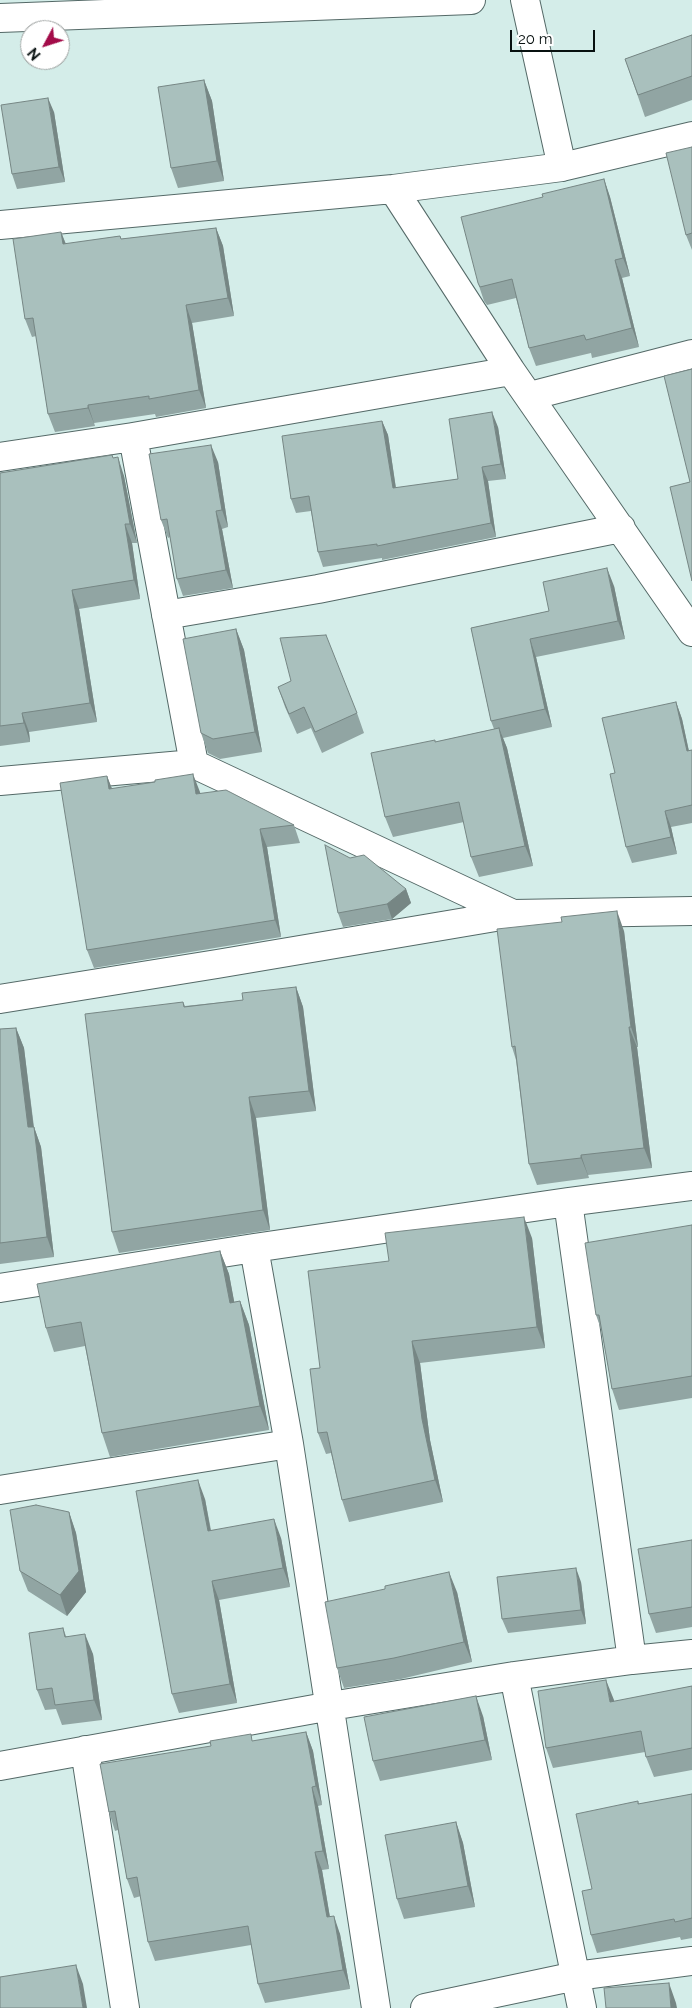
<!DOCTYPE html>
<html>
<head>
<meta charset="utf-8">
<style>
  body { margin:0 }
  #map { position:relative; width:692px; height:2008px; overflow:hidden; background:#d4ede9; font-family:Raleway,sans-serif }
  canvas { display:block }
  .north { position:absolute; left:20px; top:20px; width:50px; height:50px; box-sizing:border-box; background:#fff; border:1px solid #9ca09f; border-radius:50%; rotate:230deg; font-size:14px; font-weight:700; line-height:20px; text-align:center; color:#081110 }
  .north::after { content:''; display:block; margin:auto; width:18px; height:22px; background:#a30c49; clip-path:polygon(50% 0,100% 100%,50% 72%,0 100%) }
  .scale { position:absolute; left:510px; top:30px; width:85px; height:22px; box-sizing:border-box; border:2px solid #081110; border-top:0; padding-left:6px; font-size:15px; line-height:18px; white-space:nowrap; color:#081110; -webkit-text-stroke:4px #fff; paint-order:stroke }
</style>
</head>
<body>
<div id="map">
<canvas width="692" height="2008"></canvas>
<div class="north">N</div>
<div class="scale">20 m</div>
</div>
<script>
const ctx = document.querySelector('canvas').getContext('2d');
ctx.lineJoin = 'round';
const toPath = rows => new Path2D(rows.map(r => 'M' + r).join(''));
function trace(path, color, width, dash) { ctx.strokeStyle = color; ctx.lineWidth = width; ctx.lineCap = dash ? 'butt' : 'round'; ctx.setLineDash(dash || []); ctx.stroke(path); }
function fill(path, color) { ctx.fillStyle = color; ctx.fill(path, 'evenodd'); }
const minor = toPath([
  [525,0,562,167],
  [0,18,471,0],
  [393,189,511,371,692,632],
  [0,225,393,189,562,167,692,136],
  [530,396,692,354],
  [133,437,194,764,513,914,692,911],
  [0,457,133,437,511,371],
  [166,615,318,589,621,528],
  [0,781,194,764],
  [0,999,217,964,513,914],
  [568,1202,632,1660],
  [254,1248,289,1444,376,2008],
  [0,1288,254,1248,568,1202,692,1186],
  [0,1490,289,1444],
  [514,1676,582,2008],
  [85,1750,125,2008],
  [0,1766,331,1706,514,1676,632,1660,692,1654],
  [425,2008,576,1976,692,1961]
]);
const wall = toPath([
  [692,35,692,100,645,117,625,59],
  [204,80,212,101,224,181,178,188,171,168],
  [54,112,65,182,17,189,12,174],
  [692,147,692,250,686,235],
  [604,179,610,197,630,276,622,278,639,347,592,358,591,353,536,366,529,348,516,298,487,305,484,301,478,283,543,197],
  [216,228,223,246,234,316,192,323,206,408,156,417,155,414,94,423,95,426,55,432,48,414,36,336,32,337,25,319,61,232,66,244,120,236,121,239],
  [382,421,388,435,396,488,458,479,498,427,506,479,488,481,496,537,382,560,382,558,323,567,318,552,311,511,296,513,291,499],
  [114,458,124,476,137,543,132,543,140,599,79,609,97,722,29,732,30,742,0,746,0,473],
  [218,462,228,527,222,529,233,588,183,596,177,579,170,537,168,538,161,520],
  [614,586,625,639,536,657,552,727,503,738,507,748,533,866,479,877,471,857,464,822,393,837,385,817,435,742,494,729,491,721,471,628,549,611],
  [236,629,244,650,262,752,220,759,208,753,201,733],
  [278,687,357,713,364,733,322,753,311,728,297,734,285,707],
  [676,702,682,719,689,751,692,750,692,823,671,827,677,854,632,863,626,847,615,773],
  [107,776,112,789,200,792,200,793,294,825,300,843,267,847,281,937,94,968,87,950],
  [406,889,411,903,392,919,343,927,338,913],
  [624,931,638,1047,637,1047,652,1168,588,1175,589,1178,537,1185,529,1164,516,1060,512,1047],
  [296,987,303,1007,316,1111,256,1118,270,1230,119,1253,112,1232,183,1002,185,1006,243,1000],
  [16,1028,24,1048,34,1127,41,1147,54,1257,0,1264,0,1029],
  [692,1225,692,1398,619,1410,612,1389,602,1332,596,1315],
  [532,1238,545,1348,420,1363,430,1440,443,1502,349,1522,342,1500,331,1453,326,1454,318,1433,320,1368,389,1261],
  [220,1251,229,1274,234,1302,240,1301,249,1325,269,1430,110,1457,102,1433,85,1346,54,1352,46,1328],
  [205,1499,211,1530,281,1538,290,1587,219,1600,237,1703,179,1713,172,1694],
  [69,1512,76,1533,86,1592,67,1616,28,1591,20,1571],
  [692,1540,692,1627,656,1633,649,1614],
  [581,1582,586,1624,508,1633,502,1619],
  [385,1589,457,1592,472,1662,401,1679,344,1688,337,1668],
  [63,1628,66,1636,93,1654,102,1720,62,1725,56,1709,45,1710,37,1690],
  [692,1686,692,1770,654,1777,646,1757,645,1752,553,1768,546,1748,614,1700,614,1702],
  [483,1716,492,1760,380,1781,373,1761],
  [306,1732,313,1751,322,1805,318,1806,329,1869,322,1870,330,1917,340,1934,350,1989,265,2003,258,1984,251,1945,155,1961,148,1942,141,1896,134,1898,127,1879,118,1830,115,1831,109,1812,254,1741],
  [692,1794,692,1938,681,1940,680,1937,597,1953,591,1935,592,1889,638,1801,639,1804],
  [456,1822,463,1843,475,1907,404,1919,397,1899]
]);
const shadedWall = toPath([
  [204,80,212,101,224,181,217,161],
  [48,98,54,112,65,182,59,167],
  [604,179,610,197,630,276,623,258],
  [216,228,223,246,234,316,228,298],
  [61,232,68,250,63,244],
  [615,260,622,278,639,347,632,328],
  [186,305,192,323,206,408,199,390],
  [88,405,95,426,88,408],
  [492,412,498,427,506,479,501,464],
  [382,421,388,435,398,503,393,488],
  [211,445,218,462,228,527,222,510],
  [118,457,124,476,137,543,130,524],
  [482,467,488,481,496,537,491,523],
  [216,511,222,529,233,588,226,570],
  [125,524,132,543,140,599,134,580],
  [607,568,614,586,625,639,618,621],
  [72,590,79,609,97,722,90,703],
  [236,629,244,650,262,752,255,732],
  [530,639,536,657,552,727,545,709],
  [676,702,682,719,692,766,687,751],
  [22,713,29,732,30,742,24,723],
  [499,728,507,748,533,866,525,846],
  [193,774,200,792,203,812,196,794],
  [107,776,114,794,109,789],
  [665,811,671,827,677,854,671,837],
  [260,829,267,847,281,937,275,920],
  [406,889,411,903,392,919,387,904],
  [617,911,624,931,638,1047,631,1027],
  [296,987,303,1007,316,1111,309,1091],
  [629,1027,637,1047,652,1168,644,1148],
  [16,1028,24,1048,36,1147,28,1127],
  [249,1097,256,1118,270,1230,263,1210],
  [34,1127,41,1147,54,1257,47,1237],
  [581,1155,588,1175,589,1178,581,1158],
  [524,1217,532,1238,545,1348,537,1327],
  [220,1251,229,1274,239,1327,230,1303],
  [240,1301,249,1325,269,1430,260,1406],
  [412,1341,420,1363,430,1440,443,1502,435,1480,422,1419],
  [198,1480,205,1499,214,1550,208,1531],
  [69,1512,76,1533,86,1592,67,1616,60,1595],
  [274,1519,281,1538,290,1587,283,1568],
  [576,1568,581,1582,586,1624,581,1610],
  [449,1572,457,1592,472,1662,464,1642],
  [212,1581,219,1600,237,1703,230,1684],
  [85,1634,93,1654,102,1720,94,1700],
  [606,1680,614,1700,617,1723,610,1702],
  [476,1696,483,1716,492,1760,485,1740],
  [306,1732,313,1751,322,1805,316,1786],
  [312,1787,318,1806,329,1869,323,1851],
  [456,1822,463,1843,475,1907,468,1886],
  [315,1852,322,1870,333,1936,327,1917],
  [334,1916,340,1934,350,1989,343,1970],
  [76,1965,83,1984,87,2008,83,2008],
  [669,1983,676,2003,677,2008,671,2008]
]);
const building = toPath([
  [692,35,692,76,638,95,625,59,692,35],
  [204,80,217,161,171,168,158,87,204,80],
  [48,98,59,167,12,174,1,105,48,98],
  [692,147,692,233,686,235,666,153,692,147],
  [604,179,623,258,615,260,632,328,586,340,584,335,529,348,512,279,480,287,478,283,461,217,543,197,542,194,604,179],
  [216,228,228,298,186,305,199,390,149,399,149,396,88,405,88,408,48,414,33,318,25,319,13,239,61,232,63,244,120,236,121,239,216,228],
  [692,369,692,581,670,487,690,482,664,376,692,369],
  [492,412,501,464,482,467,491,523,377,546,377,544,318,552,309,496,291,499,282,436,382,421,393,488,458,479,449,419,492,412],
  [211,445,222,510,216,511,226,570,177,579,167,519,161,520,149,454,211,445],
  [112,455,113,458,118,457,130,524,125,524,134,580,72,590,90,703,22,713,24,723,0,726,0,473,112,455],
  [607,568,618,621,530,639,545,709,491,721,471,628,549,611,543,582,607,568],
  [236,629,255,732,213,739,201,733,183,639,236,629],
  [326,635,357,713,315,732,304,707,289,714,278,687,291,681,280,638,326,635],
  [676,702,687,751,692,750,692,805,665,811,671,837,626,847,610,774,615,773,602,718,676,702],
  [499,728,525,846,471,857,459,802,385,817,371,753,435,740,435,742,499,728],
  [193,774,196,794,226,790,294,825,260,829,275,920,87,950,60,783,107,776,109,789,155,782,155,780,193,774],
  [325,845,350,858,364,855,406,889,387,904,338,913,325,845],
  [617,911,631,1027,629,1027,644,1148,581,1155,581,1158,529,1164,515,1046,512,1047,497,929,562,922,561,917,617,911],
  [296,987,309,1091,249,1097,263,1210,112,1232,85,1014,183,1002,184,1007,243,1000,242,993,296,987],
  [16,1028,28,1127,34,1127,47,1237,0,1243,0,1029,16,1028],
  [524,1217,537,1327,412,1341,422,1419,435,1480,342,1500,327,1432,318,1433,310,1369,320,1368,308,1271,389,1261,385,1233,524,1217],
  [692,1225,692,1376,612,1389,599,1315,596,1315,585,1243,692,1225],
  [220,1251,230,1303,240,1301,260,1406,102,1433,81,1322,46,1328,37,1284,220,1251],
  [198,1480,208,1531,274,1519,283,1568,212,1581,230,1684,172,1694,136,1491,198,1480],
  [36,1505,69,1512,79,1571,60,1595,20,1571,10,1510,36,1505],
  [692,1540,692,1607,649,1614,638,1549,692,1540],
  [576,1568,581,1610,502,1619,497,1577,576,1568],
  [449,1572,464,1642,394,1658,337,1668,325,1602,385,1589,385,1586,449,1572],
  [63,1628,65,1637,85,1634,94,1700,55,1705,52,1688,37,1690,29,1633,63,1628],
  [606,1680,610,1702,692,1686,692,1748,646,1757,641,1731,546,1748,538,1691,606,1680],
  [476,1696,485,1740,373,1761,364,1717,476,1696],
  [306,1732,316,1786,312,1787,323,1851,315,1852,327,1917,334,1916,343,1970,258,1984,248,1926,148,1942,137,1877,127,1879,115,1811,109,1812,100,1764,211,1746,210,1741,251,1734,252,1741,306,1732],
  [692,1794,692,1918,675,1922,674,1919,591,1935,582,1891,592,1889,576,1814,638,1801,638,1804,692,1794],
  [456,1822,468,1886,397,1899,385,1835,456,1822],
  [76,1965,83,2008,0,2008,0,1977,76,1965],
  [669,1983,671,2008,606,2008,604,1988,669,1983]
]);
trace(minor, '#546967', 30);
trace(minor, '#fff', 28);
fill(wall, '#91a5a3');
fill(shadedWall, '#768684');
fill(building, '#a9c0bd');
trace(building, '#768684', 1);
</script>
</body>
</html>
